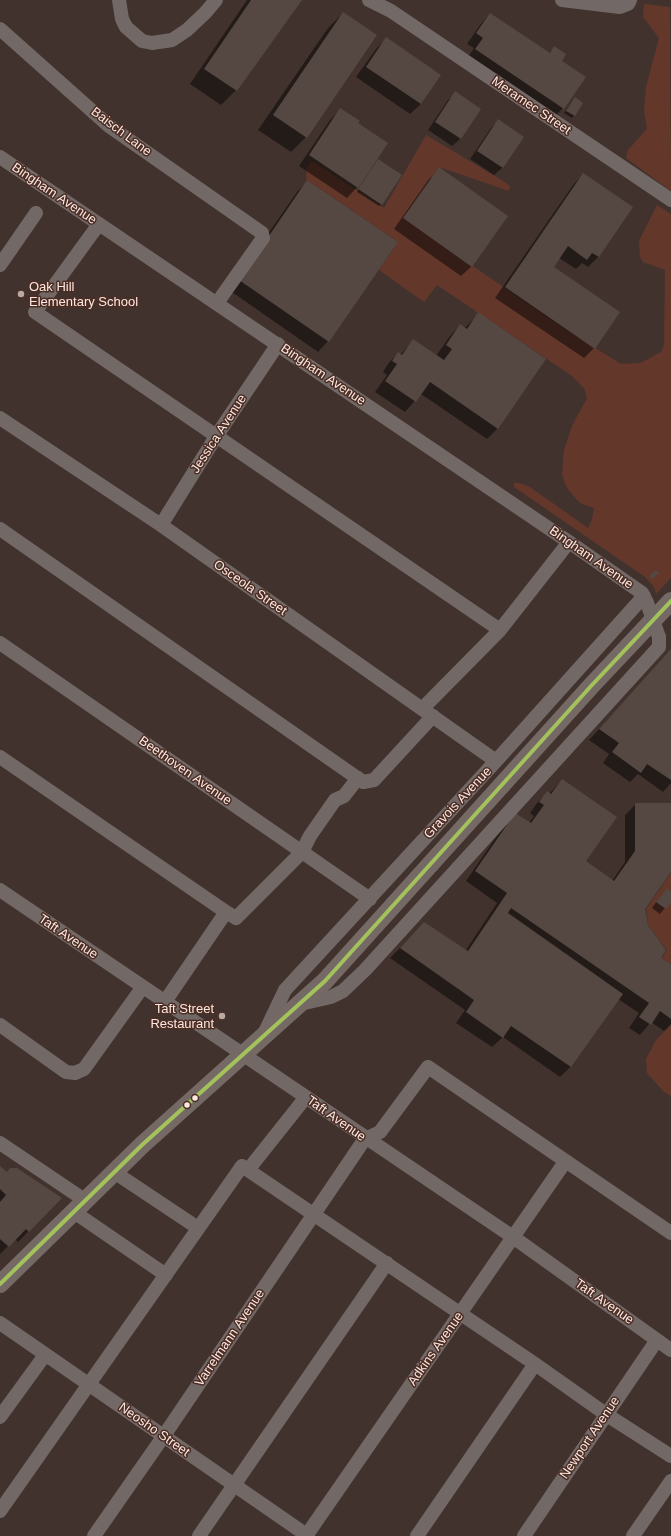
<!DOCTYPE html>
<html>
<head>
<meta charset="utf-8">
<style>
  body { margin:0 }
  canvas { display:block; background:#42322d }
</style>
</head>
<body>
<canvas width="671" height="1536"></canvas>
<script>
const ctx = document.querySelector('canvas').getContext('2d');
ctx.lineJoin = 'round';
function fill(path, color) { ctx.fillStyle = color; ctx.fill(path, 'evenodd'); }
const toPath = rows => new Path2D(rows.map(r => 'M' + r).join(''));
function trace(path, color, width, dash) { ctx.strokeStyle = color; ctx.lineWidth = width; ctx.lineCap = dash ? 'butt' : 'round'; ctx.setLineDash(dash || []); ctx.stroke(path); }
function label(font, color, halo, rows, align = 'center') {
  ctx.font = font + ' Helvetica,sans-serif'; ctx.lineWidth = 3; ctx.setLineDash([]); ctx.textBaseline = 'middle'; ctx.strokeStyle = halo; ctx.fillStyle = color; for (const [text, x, y, turn = 0] of rows) {
    ctx.save(); ctx.translate(x, y); ctx.rotate((+turn || 0) * Math.PI / 180); ctx.textAlign = isNaN(turn) ? turn : align; if (halo) ctx.strokeText(text, 0, 0); ctx.fillText(text, 0, 0); ctx.restore();
  }
}
const green = toPath([
  [644,4,670,7,671,191,626,158,628,150,647,129,644,109,646,87,659,38,643,17],
  [426,135,503,181,510,186,509,191,439,167,403,218,563,328,621,364,640,363,650,358,661,352,664,345,665,270,643,262,640,257,639,241,657,205,671,214,671,578,656,594,654,587,645,577,514,487,514,483,520,483,530,487,588,528,592,520,594,508,580,503,570,492,565,484,562,474,564,450,572,426,587,398,584,388,572,376,437,285,424,302,379,270,398,242,306,179,307,167,312,161,384,208],
  [671,873,671,964,662,958,667,950,648,925,646,909],
  [671,1025,671,1096,664,1092,647,1073,646,1059,656,1040]
]);
const shadow = toPath([
  [247,0,301,0,236,90,221,105,190,84],
  [343,13,375,35,306,137,291,152,258,130,328,28],
  [490,14,549,53,555,48,561,61,563,108,553,118,466,60,474,48,467,44,480,25],
  [386,39,440,75,421,104,410,114,356,77,376,49],
  [456,93,480,109,460,139,452,146,428,130,448,100],
  [573,101,582,103,572,118,564,113],
  [341,109,357,124,357,187,347,198,299,166,330,120],
  [498,121,523,137,502,168,494,175,470,159,491,128],
  [376,162,382,204,379,206,357,192],
  [440,169,472,266,461,276,394,229,429,179],
  [583,174,632,207,598,257,588,267,582,263,576,269,559,258,553,267,594,348,584,358,495,298,573,185],
  [308,181,328,341,318,352,229,290,297,192],
  [478,314,497,429,487,439,421,394,405,412,375,392,387,375,383,372,388,364,398,353,400,355,413,341,436,356,450,336,460,325,465,328],
  [671,651,671,783,663,792,638,774,630,782,603,763,609,754,589,740],
  [562,780,585,861,612,881,625,862,625,815,636,804,671,804,671,870,644,909,647,925,660,958,671,965,671,1024,664,1031,651,1022,640,1035,629,1028,639,1013,618,999,570,1067,560,1077,503,1037,492,1047,456,1023,465,1010,390,958,424,923,466,950,497,903,466,881,505,824,515,814,529,823,534,816,530,813,537,803,547,793,549,794],
  [671,892,671,901,660,914,652,908,662,894],
  [0,1167,6,1173,60,1199,18,1242,15,1239,0,1254]
]);
const building = toPath([
  [251,0,302,0,237,91,204,69],
  [343,12,377,35,307,138,273,115],
  [490,13,550,53,554,46,566,54,562,61,586,77,564,109,475,49,483,38,476,33],
  [386,37,441,75,421,104,366,67],
  [455,91,481,109,461,139,435,122],
  [575,97,583,103,575,116,566,111],
  [340,108,360,121,358,123,388,143,358,188,309,155],
  [498,119,524,137,503,168,477,151],
  [378,159,402,175,382,205,358,189],
  [439,167,508,216,472,267,403,218],
  [583,173,633,207,599,257,592,253,587,260,568,246,554,267,620,312,595,349,505,287],
  [307,180,398,242,329,342,239,280],
  [478,312,546,359,498,429,430,382,416,402,385,381,397,364,392,361,398,352,402,355,413,339,444,360,452,349,446,345,460,324,467,329],
  [656,570,659,573,652,579,649,576],
  [671,649,671,780,647,764,641,773,612,752,619,743,599,729],
  [562,779,617,817,586,861,614,881,635,851,635,803,671,803,671,872,645,909,648,925,666,950,661,958,671,964,671,1019,660,1011,651,1025,639,1017,649,1003,511,908,508,913,623,994,571,1067,511,1026,503,1038,466,1012,474,1000,400,948,424,922,468,951,507,893,475,871,515,813,531,823,544,805,539,802,547,791,551,794],
  [667,888,671,891,671,903,666,909,656,902],
  [0,1166,7,1172,10,1168,17,1168,62,1198,29,1232,26,1229,9,1247,0,1239,0,1202,6,1195,0,1189]
]);
const minor = toPath([
  [119,0,122,19,126,27,142,41,152,43,172,40,187,30,205,13,216,0],
  [369,0,391,11,671,200],
  [562,0,620,7,628,4,630,0],
  [0,29,109,126,262,233,263,238,217,303],
  [0,157,569,542,642,593,647,603],
  [99,224,35,312,500,630],
  [0,265,36,213],
  [0,418,161,525,496,761],
  [161,525,217,435,278,344],
  [0,529,363,782,374,780,433,716],
  [0,643,370,899],
  [422,709,500,630,569,542],
  [0,757,226,912,164,1003],
  [0,890,513,1237,671,1350],
  [226,912,236,918,302,852,310,836,335,800,344,796,358,778],
  [300,1004,331,997,343,991,365,970,659,647,659,637],
  [0,1025,66,1072,75,1073,84,1069,142,988],
  [264,1034,285,990,496,761,644,596],
  [0,1143,86,1201],
  [248,1170,306,1097],
  [114,1172,198,1228],
  [74,1212,166,1275],
  [0,1323,308,1536],
  [0,1417,45,1355],
  [0,1511,242,1166,535,1364,607,1415,671,1456],
  [94,1536,163,1437,360,1146,365,1139,380,1132,428,1067,671,1233],
  [199,1536,387,1263],
  [306,1536,565,1162],
  [417,1536,535,1364],
  [524,1536,657,1340],
  [633,1536,671,1481]
]);
const major = toPath([
  [0,1284,142,1145,325,981,592,685,671,601]
]);
const minorBridge = toPath([
  [647,603,659,637]
]);
const bus1 = toPath([
  [0,1284,142,1145,325,981,592,685,671,601]
]);
const markers = [
  [21,294,4,"#bba8a3"],
  [222,1016,4,"#bba8a3"],
  [195,1098,3.5,"#fce8e2"],
  [187,1105,3.5,"#fce8e2"]
];
const streetNames = [
  ["Meramec Street",531,106,34],
  ["Baisch Lane",121,132,37],
  ["Bingham Avenue",54,194,34],
  ["Bingham Avenue",323,375,34],
  ["Jessica Avenue",219,434,-57],
  ["Bingham Avenue",591,558,35],
  ["Osceola Street",250,588,35],
  ["Beethoven Avenue",185,771,35],
  ["Gravois Avenue",458,803,-47],
  ["Taft Avenue",68,937,34],
  ["Taft Avenue",336,1119,35],
  ["Taft Avenue",604,1302,35],
  ["Varrelmann Avenue",230,1338,-56],
  ["Adkins Avenue",436,1349,-55],
  ["Neosho Street",154,1430,35],
  ["Newport Avenue",590,1438,-56]
];
const poiNames = [
  ["Oak Hill",29,287],
  ["Elementary School",29,302],
  ["Taft Street",214,1009,"right"],
  ["Restaurant",214,1024,"right"]
];
fill(green, '#63372a');
fill(shadow, '#0007');
fill(building, '#554742');
trace(minor, '#726967', 14);
trace(major, '#756966', 18);
trace(minorBridge, '#726967', 14);
trace(bus1, '#a3c25b', 4);
for (const [x, y, r, color] of markers) { const dot = new Path2D(); dot.arc(x, y, r, 0, 2 * Math.PI); ctx.fillStyle = color; ctx.fill(dot); trace(dot, '#4b2d24', 1.5); }
label('13px', '#fce8e2', '#4b2d24', streetNames);
label('13px', '#fce8e2', '#4b2d24', poiNames, 'left');
</script>
</body>
</html>
